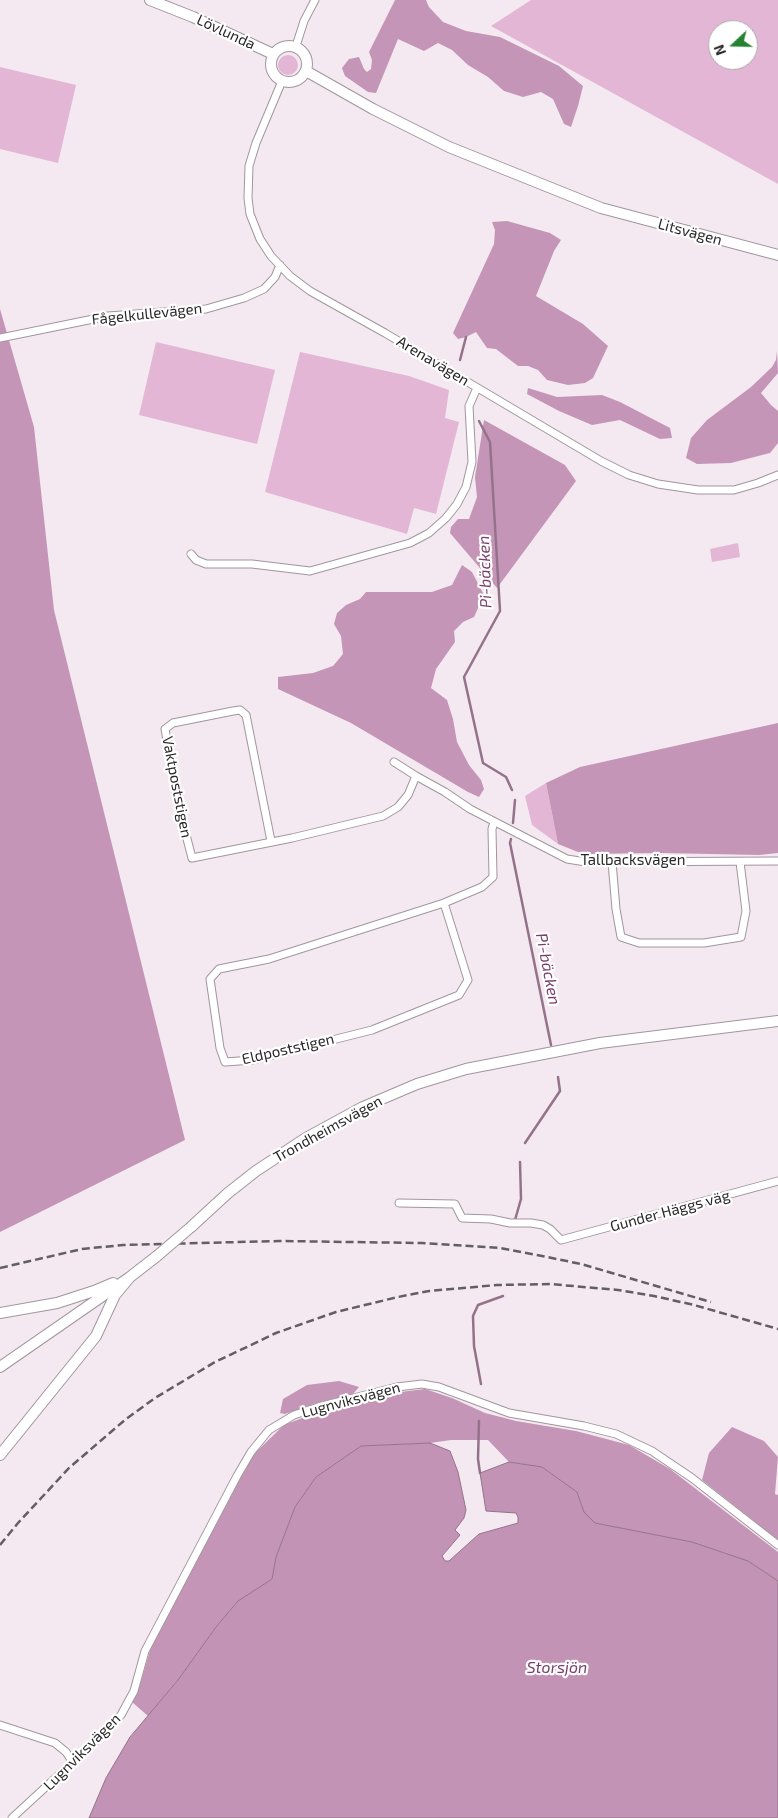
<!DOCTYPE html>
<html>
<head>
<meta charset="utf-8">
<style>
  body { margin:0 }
  #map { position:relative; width:778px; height:1818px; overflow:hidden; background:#f4e9f0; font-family:"Exo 2",sans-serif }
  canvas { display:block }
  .north { position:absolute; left:708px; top:20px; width:50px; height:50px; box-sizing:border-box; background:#fff; border:1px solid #aaa9a9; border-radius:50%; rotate:249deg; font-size:14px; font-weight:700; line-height:20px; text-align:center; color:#2a2729 }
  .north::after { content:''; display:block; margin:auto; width:18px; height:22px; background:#268233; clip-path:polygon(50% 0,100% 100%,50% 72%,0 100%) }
</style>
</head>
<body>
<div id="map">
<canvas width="778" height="1818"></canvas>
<div class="north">N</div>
</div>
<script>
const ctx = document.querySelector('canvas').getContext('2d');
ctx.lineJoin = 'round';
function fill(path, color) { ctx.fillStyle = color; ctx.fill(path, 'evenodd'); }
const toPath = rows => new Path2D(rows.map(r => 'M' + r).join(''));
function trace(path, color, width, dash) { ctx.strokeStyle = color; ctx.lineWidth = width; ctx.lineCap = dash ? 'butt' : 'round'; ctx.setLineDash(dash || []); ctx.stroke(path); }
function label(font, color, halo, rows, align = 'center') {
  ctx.font = font + ' "Exo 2",sans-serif'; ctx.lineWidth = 4.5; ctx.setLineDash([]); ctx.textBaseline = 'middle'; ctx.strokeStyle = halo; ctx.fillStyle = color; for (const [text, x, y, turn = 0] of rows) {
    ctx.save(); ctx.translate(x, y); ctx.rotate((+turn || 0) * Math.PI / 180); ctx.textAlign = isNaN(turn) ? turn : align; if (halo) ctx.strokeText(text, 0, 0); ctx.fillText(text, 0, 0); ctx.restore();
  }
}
const green = toPath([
  [531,0,778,0,778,184,491,26],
  [718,30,748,30,748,60,718,60],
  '278 65a10 10 0 1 1 20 0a10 10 0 1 1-20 0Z',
  [0,67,76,85,58,163,0,149],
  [156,342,275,370,257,444,139,415],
  [300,352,409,376,449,390,445,418,459,422,436,514,414,508,407,534,265,492],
  [738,543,740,557,712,562,710,549],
  [546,783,558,844,532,825,525,796]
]);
const forest = toPath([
  [395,0,426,0,429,7,443,22,466,31,500,37,559,66,583,86,578,106,571,127,564,124,553,99,541,92,523,97,504,91,488,77,468,65,452,50,438,43,424,51,398,39,376,93,368,92,345,76,342,68,349,59,359,57,364,69,367,72,371,69,372,60,369,52],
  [507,221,550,233,561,240,554,251,536,296,583,324,608,346,593,378,585,383,568,385,547,380,538,370,528,366,518,366,496,349,487,348,476,332,466,337,458,339,453,333,494,244,495,230,492,222],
  [0,309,34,427,54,610,185,1140,0,1232],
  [777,351,778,373,761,393,771,405,778,411,778,443,770,453,731,463,697,464,686,458,691,438,707,420,751,387,772,367,776,360],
  [528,388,557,397,602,395,620,402,670,428,672,438,660,439,620,420,592,425,559,411,527,394],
  [484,420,565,465,576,481,497,588,450,533,451,527,458,519,469,519,477,497,475,477],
  [462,565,472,572,484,595,474,617,463,622,454,631,455,642,436,669,431,688,447,700,453,719,457,742,469,765,481,780,484,789,479,797,468,792,351,723,278,689,278,677,313,673,333,666,343,654,341,636,334,624,337,613,346,605,360,599,366,592,432,592,452,585],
  [778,723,778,853,759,855,661,853,583,854,558,844,546,783,580,767],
  [339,1381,359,1387,353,1394,313,1404,285,1414,280,1413,283,1399,307,1385],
  [425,1389,452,1398,485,1413,516,1421,576,1431,629,1445,670,1469,778,1552,778,1581,748,1561,692,1542,595,1523,584,1512,577,1492,542,1467,509,1462,488,1440,451,1440,430,1443,361,1446,316,1477,295,1507,276,1557,272,1579,238,1601,216,1627,178,1680,148,1716,132,1702,140,1685,151,1647,220,1514,254,1454,284,1425,318,1412,392,1393],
  [732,1427,764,1441,778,1457,775,1494,778,1495,778,1540,702,1480,709,1453]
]);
const water = toPath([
  [430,1443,450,1451,458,1472,466,1510,464,1518,455,1530,460,1535,442,1556,445,1561,449,1561,479,1534,518,1523,518,1517,516,1513,486,1511,480,1473,509,1462,542,1467,577,1492,584,1512,595,1523,692,1542,748,1561,778,1581,778,1818,89,1818,106,1778,130,1737,178,1680,216,1627,238,1601,272,1579,276,1557,295,1507,316,1477,361,1446,430,1443]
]);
const stream = toPath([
  [460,360,466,337],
  [479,421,490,442,500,611,464,677,483,763,506,777,512,790],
  [513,823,515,800],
  [511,839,510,843,551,1045],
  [525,1143,560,1091,558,1077],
  [515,1220,521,1199,520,1162],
  [481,1384,474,1346,473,1316,478,1305,503,1296],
  [479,1421,478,1459,480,1473]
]);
const street = toPath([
  [296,46,304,21,315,0],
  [282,81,256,143,249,166,248,198,250,214,260,239,271,256,290,276,310,291,385,333,601,461,629,475,658,484,698,490,734,490,758,483,778,475],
  [0,338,108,316,206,309,244,298,264,289,275,277,280,265],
  [191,554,196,560,206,564,252,564,310,571,410,543,429,533,446,518,457,504,466,487,472,462,469,406,477,388],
  [394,762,416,776,445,792,470,809,567,859,586,862,778,861],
  [271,841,246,715,240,710,233,711,173,723,165,729,179,808,192,858,292,838,383,816,398,807,408,795,416,776],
  [612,862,616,909,621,937,639,943,704,943,741,937,746,911,740,862],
  [444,903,468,980,459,995,372,1030,253,1060,225,1062,220,1048,210,979,219,969,269,959,444,903,482,887,493,877,492,829,494,822],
  [399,1203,455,1204,462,1218,491,1219,510,1223,531,1223,543,1225,550,1229,561,1240,778,1181],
  [0,1725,55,1743,66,1752,72,1761],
  [12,1818,100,1737,121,1715,134,1691,145,1651,237,1476,251,1452,269,1430,294,1415,318,1407,397,1387,422,1384,439,1387,509,1413,584,1426,616,1434,652,1451,692,1478,778,1545]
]);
const secondary = toPath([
  [150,0,193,17,273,54],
  '271 64a18 18 0 1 1 36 0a18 18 0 1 1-36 0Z',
  [306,71,373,109,449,147,601,208,778,255],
  [191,1227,228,1193,256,1171,306,1138,363,1107,417,1084,466,1069,600,1043,778,1021],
  [0,1313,57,1303,94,1291,113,1283],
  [0,1367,130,1277,157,1256],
  [0,1455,96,1336,115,1295,130,1277]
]);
const rail = toPath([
  [0,1268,82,1249,123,1245,279,1241,422,1243,500,1248,547,1257,581,1264,711,1302],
  [0,1545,18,1523,69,1468,126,1419,155,1398,215,1362,249,1346,276,1333,336,1312,398,1297,429,1291,497,1285,550,1284,618,1290,654,1296,694,1305,778,1329]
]);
const secondaryBridge = toPath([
  [157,1256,191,1227]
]);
const streetNames = [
  ["Lövlunda",226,32,25],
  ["Litsvägen",690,232,15],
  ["Fågelkullevägen",147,314,-6],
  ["Arenavägen",433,361,31],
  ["Vaktpoststigen",177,787,79],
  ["Tallbacksvägen",633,860],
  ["Eldpoststigen",288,1049,-13],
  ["Trondheimsvägen",328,1129,-29],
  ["Gunder Häggs väg",670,1211,-15],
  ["Lugnviksvägen",351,1400,-15],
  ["Lugnviksvägen",82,1752,-45]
];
const waterNames = [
  ["Pi-bäcken",485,572,-92],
  ["Pi-bäcken",548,969,79],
  ["Storsjön",557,1668]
];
fill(green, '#e3b6d5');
fill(forest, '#c495b6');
fill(water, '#c293b4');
trace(water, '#94738a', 1);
trace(stream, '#94738a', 2.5);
trace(street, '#a0969c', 9);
trace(secondary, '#a0969c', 12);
trace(street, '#fff', 7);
trace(secondary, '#fff', 10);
trace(rail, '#635e61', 2.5, [8, 4]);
trace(secondaryBridge, '#a0969c', 12, []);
trace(secondaryBridge, '#fff', 10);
label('15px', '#2a2729', '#fff', streetNames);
label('italic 16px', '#793e6a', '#fff', waterNames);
</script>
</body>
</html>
